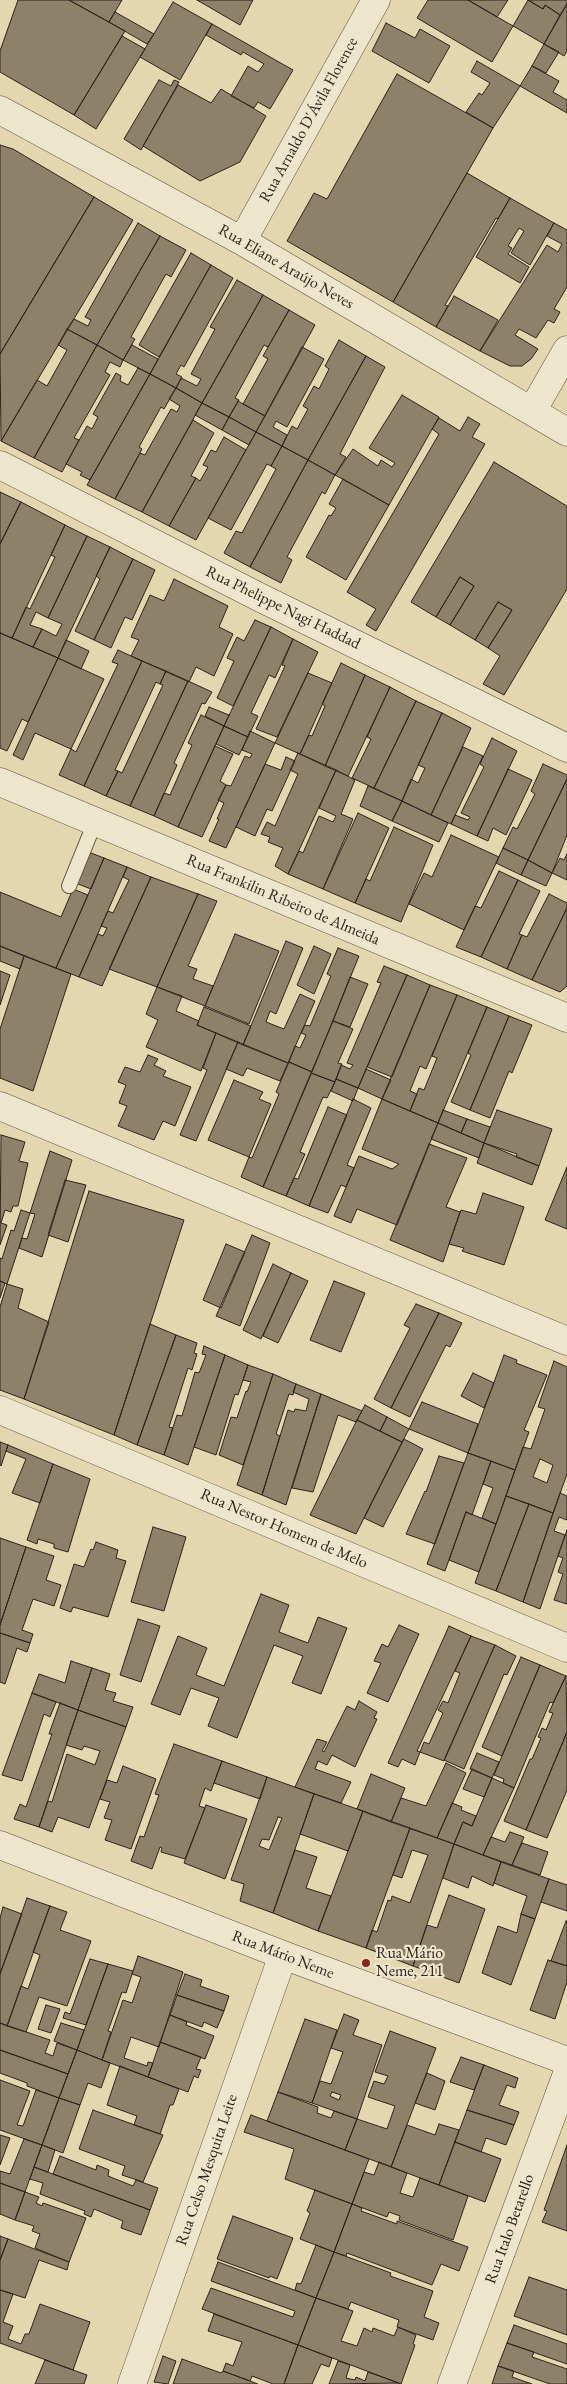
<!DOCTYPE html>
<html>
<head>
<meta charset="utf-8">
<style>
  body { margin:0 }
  canvas { display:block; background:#e4d7b0 }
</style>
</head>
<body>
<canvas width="567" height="2384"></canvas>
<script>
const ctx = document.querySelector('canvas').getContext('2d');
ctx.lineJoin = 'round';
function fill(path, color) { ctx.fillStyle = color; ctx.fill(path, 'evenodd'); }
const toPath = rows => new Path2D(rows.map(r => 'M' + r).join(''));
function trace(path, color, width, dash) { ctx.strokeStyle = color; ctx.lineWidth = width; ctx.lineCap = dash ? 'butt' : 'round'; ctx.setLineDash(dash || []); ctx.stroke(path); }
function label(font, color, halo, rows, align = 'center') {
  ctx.font = font + ' "EB Garamond",serif'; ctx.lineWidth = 4.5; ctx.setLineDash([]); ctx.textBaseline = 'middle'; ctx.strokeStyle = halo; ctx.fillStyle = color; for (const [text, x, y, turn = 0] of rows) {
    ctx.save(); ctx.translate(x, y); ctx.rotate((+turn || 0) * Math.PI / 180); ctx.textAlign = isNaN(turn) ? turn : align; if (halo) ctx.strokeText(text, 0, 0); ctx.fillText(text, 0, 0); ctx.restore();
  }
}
const building = toPath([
  [18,0,69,0,125,31,74,115,0,72,0,51,18,0],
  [69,0,122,0,109,22,69,0],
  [197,0,253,0,240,25,197,0],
  [428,0,468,0,513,26,492,62,417,18,428,0],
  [468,0,508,0,497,17,468,0],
  [528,0,543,9,545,5,560,15,544,44,513,26,528,0],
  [528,0,567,0,567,4,560,15,545,5,543,9,528,0],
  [173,2,212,24,180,80,140,57,173,2],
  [567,4,567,51,564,56,544,44,567,4],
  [115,12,154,34,147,44,109,22,115,12],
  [386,23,415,38,420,29,450,46,429,83,372,51,386,23],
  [212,24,293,70,270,109,258,102,254,108,231,96,248,66,258,72,264,64,243,52,241,55,206,35,212,24],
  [122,36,145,49,96,129,74,115,122,36],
  [544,44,559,52,546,73,532,66,544,44],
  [477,61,520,86,493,128,466,112,479,93,482,95,490,83,471,72,477,61],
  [532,66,559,81,553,92,567,100,567,113,520,86,532,66],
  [397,74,493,128,393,302,287,241,314,193,327,199,397,74],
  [159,80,171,86,174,80,179,82,141,150,124,139,159,80],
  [178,85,211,103,221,89,266,116,240,162,200,181,143,146,178,85],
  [0,145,13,149,94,197,0,354,0,145],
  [467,173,510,198,498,219,496,218,445,305,448,306,436,327,393,302,467,173],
  [94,197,133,220,1,441,0,354,94,197],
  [510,198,554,223,530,265,511,253,524,231,519,228,508,246,512,248,508,254,529,267,520,283,476,257,510,198],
  [138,223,160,236,97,345,67,329,74,319,88,326,91,320,85,317,138,223],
  [554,223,567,230,567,287,554,309,560,312,554,323,548,320,536,338,519,329,515,335,538,349,531,359,522,366,510,366,480,351,547,245,558,252,562,244,547,236,554,223],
  [160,236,186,250,171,277,166,274,131,337,135,339,123,360,97,345,160,236],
  [191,253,211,265,159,357,139,345,191,253],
  [211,265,233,278,184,367,181,365,176,374,182,377,176,388,150,374,211,265],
  [237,280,263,295,202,403,176,388,181,378,197,386,201,379,191,374,215,329,210,327,237,280],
  [263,295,289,310,268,347,264,345,235,398,239,400,229,417,202,403,263,295],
  [454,296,498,320,480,351,436,327,454,296],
  [289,310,315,325,265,416,243,404,268,359,263,356,289,310],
  [67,329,97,345,34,458,1,441,37,380,47,386,67,350,58,345,67,329],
  [339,340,366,356,308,460,282,446,292,426,297,429,308,409,303,406,314,386,319,389,329,369,325,366,339,340],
  [97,345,123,360,120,367,110,362,105,372,110,375,74,438,79,440,62,472,34,458,97,345],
  [132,345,158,359,150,374,123,360,132,345],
  [302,347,324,359,287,427,276,421,273,427,287,435,282,446,256,432,302,347],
  [366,356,385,367,340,454,346,457,335,475,308,460,366,356],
  [138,368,150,374,90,480,80,475,82,472,66,464,87,426,92,429,98,417,93,414,116,373,121,376,120,381,128,385,138,368],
  [150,374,176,388,164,409,161,407,139,447,142,449,115,499,87,485,150,374],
  [176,388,202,403,142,512,115,499,140,453,145,455,171,409,177,412,180,406,169,399,176,388],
  [402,395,439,417,389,505,335,475,353,449,378,466,381,460,392,467,395,463,369,448,402,395],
  [238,401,265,416,256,432,229,417,238,401],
  [202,403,229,417,222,430,195,415,202,403],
  [229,417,256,432,249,445,222,430,229,417],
  [468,417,480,424,472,437,485,444,376,631,366,625,376,609,347,592,439,434,432,429,439,418,460,431,468,417],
  [193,420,214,433,191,476,196,478,169,526,142,512,193,420],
  [256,432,282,446,271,466,267,464,231,530,208,518,256,432],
  [224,437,246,450,196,540,169,526,196,478,200,481,208,467,203,465,211,450,216,452,224,437],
  [282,446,308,460,250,567,224,553,236,531,242,533,276,469,271,466,282,446],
  [308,460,335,475,325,494,322,492,287,557,292,560,281,583,250,567,308,460],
  [494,462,567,506,567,589,504,695,483,684,500,656,488,648,512,610,498,602,475,640,450,625,474,586,460,577,436,617,411,602,494,462],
  [343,479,389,505,346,580,306,557,329,515,331,516,336,508,329,504,343,479],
  [0,492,21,502,0,544,0,492],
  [21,502,65,525,12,638,0,633,0,544,21,502],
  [65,525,87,536,48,618,36,612,30,625,42,629,33,647,12,638,26,607,30,609,55,557,51,555,65,525],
  [87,536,110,547,58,658,33,647,42,629,56,636,62,624,48,618,87,536],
  [110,547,133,559,94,640,75,631,100,579,96,576,110,547],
  [133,559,155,570,132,620,125,617,111,648,94,640,133,559],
  [460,577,474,586,450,625,436,617,460,577],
  [174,579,228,606,219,627,233,634,214,676,196,667,189,682,131,656,139,640,131,637,150,595,164,601,174,579],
  [498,602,512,610,488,648,475,640,498,602],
  [255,620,271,627,233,706,217,698,234,661,227,658,237,637,244,641,255,620],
  [271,627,293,639,275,678,269,675,251,713,258,716,248,737,224,726,271,627],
  [0,633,58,658,28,722,22,719,7,751,0,748,0,633],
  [293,639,318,652,277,737,256,729,285,666,282,665,293,639],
  [66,640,89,651,81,669,58,658,66,640],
  [118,650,142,661,84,786,59,775,71,749,76,752,118,664,112,662,118,650],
  [58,658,104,679,71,749,35,733,23,760,13,755,58,658],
  [142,661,166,671,160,684,156,682,115,770,118,771,106,796,84,786,142,661],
  [341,663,365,675,325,766,300,754,309,735,312,736,325,706,322,704,341,663],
  [166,671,188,681,130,806,106,796,118,771,122,773,163,685,160,684,166,671],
  [308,673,332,683,300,754,275,743,308,673],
  [365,675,390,687,348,776,325,766,365,675],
  [188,681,212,692,205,704,202,703,174,763,177,765,154,816,130,806,188,681],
  [390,687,416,701,374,788,352,778,371,739,367,737,390,687],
  [416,701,442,713,402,801,374,788,416,701],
  [209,707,229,715,224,726,205,716,209,707],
  [442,713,471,728,431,815,402,801,411,779,418,783,425,768,418,765,442,713],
  [201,715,224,726,178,827,154,816,164,793,170,795,192,745,188,743,201,715],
  [224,726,248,737,239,755,216,744,224,726],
  [250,731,275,743,226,848,209,841,219,819,217,819,224,803,218,800,226,785,231,786,245,756,250,758,252,754,242,750,250,731],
  [492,738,517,751,477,836,451,824,455,815,468,820,470,817,461,813,484,767,480,764,492,738],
  [215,746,233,754,220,781,226,785,202,837,178,827,215,746],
  [463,747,483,756,451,824,431,815,463,747],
  [298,753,336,770,288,874,275,866,283,848,268,842,270,837,261,834,267,822,275,826,298,774,290,770,298,753],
  [286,757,295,761,272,811,267,809,255,836,236,827,265,764,281,770,286,757],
  [543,764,567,775,567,779,528,860,503,848,513,827,517,829,535,794,531,791,543,764],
  [508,769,532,780,506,835,493,828,488,841,477,836,508,769],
  [336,770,355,780,341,814,353,819,323,889,288,874,299,851,303,853,319,816,333,822,336,816,319,808,336,770],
  [567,779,567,835,552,873,528,860,567,779],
  [368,786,402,801,392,821,360,806,368,786],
  [402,801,448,823,439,842,392,821,402,801],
  [358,813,389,828,355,903,323,889,358,813],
  [394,827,433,845,401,922,355,903,366,879,370,881,394,827],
  [451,835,499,857,464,930,409,904,424,873,432,877,451,835],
  [503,848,528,860,521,875,496,863,503,848],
  [86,851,104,858,91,889,73,882,86,851],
  [567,854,567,880,552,873,560,858,564,860,567,854],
  [104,858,127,867,79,977,56,968,104,858],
  [528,860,552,873,546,886,521,875,528,860],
  [127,867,151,877,102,986,79,977,98,934,103,936,107,928,101,926,108,911,113,913,129,880,123,877,127,867],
  [499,871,518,880,481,957,456,947,475,906,481,908,499,871],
  [151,877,198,894,157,987,109,969,151,877],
  [518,880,540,891,519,934,522,935,507,969,481,957,518,880],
  [73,889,88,895,56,968,0,946,0,892,61,917,73,889],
  [198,894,217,901,188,966,197,969,193,979,213,986,205,1006,157,987,198,894],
  [549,894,567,903,567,908,532,980,507,969,522,935,527,937,549,894],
  [567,908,567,986,560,992,532,980,567,908],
  [235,934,279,951,249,1024,205,1006,235,934],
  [286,941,303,948,276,1014,270,1011,266,1022,284,1029,300,994,315,1001,288,1063,243,1045,286,941],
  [0,946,24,956,20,969,0,961,0,946],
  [314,946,331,954,314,994,297,985,314,946],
  [338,948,359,956,312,1072,289,1062,295,1046,300,1048,306,1035,301,1033,305,1025,310,1026,331,976,327,974,338,948],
  [24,956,71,974,33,1091,0,1078,0,1029,24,956],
  [384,966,407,975,358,1088,336,1079,341,1065,350,1069,353,1065,347,1063,381,983,377,982,384,966],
  [0,971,10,975,0,1005,0,971],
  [407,975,430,985,392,1077,367,1067,407,975],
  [350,977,368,984,350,1027,333,1021,350,977],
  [430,985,457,995,426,1069,420,1066,410,1091,417,1094,410,1111,382,1099,430,985],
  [157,987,182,996,176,1011,199,1021,197,1025,216,1033,201,1071,146,1047,158,1020,146,1014,157,987],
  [457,995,487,1007,438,1123,410,1111,419,1088,424,1090,437,1058,432,1056,457,995],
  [204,1007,251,1026,243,1045,197,1025,204,1007],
  [487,1007,509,1016,470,1110,451,1102,471,1055,468,1053,487,1007],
  [509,1016,532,1025,512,1073,509,1071,490,1118,470,1110,509,1016],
  [333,1021,353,1029,338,1063,342,1064,335,1082,311,1073,333,1021],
  [216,1033,238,1042,196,1141,180,1135,207,1070,203,1068,216,1033],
  [238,1042,288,1063,280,1081,247,1068,243,1076,226,1069,238,1042],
  [148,1055,158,1059,154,1065,166,1071,163,1076,191,1087,175,1126,163,1121,154,1140,118,1126,127,1106,119,1103,126,1085,118,1082,125,1067,140,1072,148,1055],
  [289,1062,312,1072,263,1187,241,1177,249,1157,252,1158,279,1094,276,1092,289,1062],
  [366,1069,391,1080,382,1099,358,1088,366,1069],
  [311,1073,335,1082,327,1098,323,1097,300,1152,305,1154,286,1196,263,1187,311,1073],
  [336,1079,358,1088,353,1101,331,1091,336,1079],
  [234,1080,263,1092,259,1099,271,1104,249,1157,208,1140,234,1080],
  [353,1099,371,1108,347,1165,354,1168,346,1187,341,1185,328,1213,309,1206,353,1099],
  [382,1099,438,1123,397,1225,357,1209,351,1223,334,1216,359,1156,392,1169,399,1164,362,1149,382,1099],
  [328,1107,347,1115,309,1206,286,1196,294,1178,298,1179,328,1107],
  [443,1110,467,1119,461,1133,438,1123,443,1110],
  [497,1110,552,1129,539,1166,516,1157,517,1154,484,1143,497,1110],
  [467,1119,490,1127,484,1143,461,1133,467,1119],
  [438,1123,484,1143,479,1158,431,1139,438,1123],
  [1,1135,25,1142,19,1161,28,1163,18,1206,13,1206,11,1212,5,1210,1,1223,7,1225,0,1245,1,1135],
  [484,1143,539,1166,532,1185,477,1163,484,1143],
  [429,1144,467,1158,446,1207,460,1212,443,1262,390,1240,429,1144],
  [50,1151,72,1160,42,1257,19,1248,22,1238,27,1239,35,1214,30,1213,50,1151],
  [567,1167,567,1229,545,1220,567,1167],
  [65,1180,86,1185,68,1242,48,1235,65,1180],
  [89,1191,184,1220,114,1435,24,1399,89,1191],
  [483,1193,524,1207,504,1265,462,1251,464,1248,449,1244,461,1210,476,1214,483,1193],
  [21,1210,30,1213,7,1284,0,1281,0,1258,2,1259,11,1230,14,1231,21,1210],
  [252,1235,270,1243,240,1326,216,1316,252,1235],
  [226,1244,245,1252,221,1308,203,1300,226,1244],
  [273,1264,291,1273,261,1339,243,1330,273,1264],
  [291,1273,308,1281,278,1343,263,1336,291,1273],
  [0,1281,5,1283,0,1298,0,1281],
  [334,1281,365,1293,341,1352,310,1340,334,1281],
  [7,1284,23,1289,18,1308,49,1322,24,1399,0,1390,0,1307,7,1284],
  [416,1304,439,1313,391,1408,374,1399,410,1328,404,1325,416,1304],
  [439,1313,462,1323,450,1347,446,1345,410,1417,391,1408,439,1313],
  [150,1324,176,1335,137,1445,114,1435,150,1324],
  [176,1335,197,1343,194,1353,197,1354,192,1370,188,1368,169,1427,173,1428,164,1455,137,1445,176,1335],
  [204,1346,225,1355,188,1465,164,1455,177,1415,182,1416,195,1372,199,1373,206,1355,202,1354,204,1346],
  [225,1355,248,1365,238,1395,235,1394,216,1455,194,1447,225,1355],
  [504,1355,517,1360,516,1363,547,1375,524,1430,529,1432,515,1470,468,1453,504,1355],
  [554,1361,567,1367,567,1474,553,1513,506,1496,523,1447,531,1449,545,1409,538,1407,554,1361],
  [540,1459,553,1465,547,1483,533,1477,540,1459],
  [248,1365,273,1374,243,1465,219,1455,231,1417,237,1418,246,1391,247,1392,251,1382,243,1380,248,1365],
  [473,1373,494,1383,484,1408,461,1396,473,1373],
  [273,1374,296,1384,293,1395,289,1394,276,1434,280,1436,262,1495,237,1485,273,1374],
  [296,1384,321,1394,286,1505,262,1495,288,1410,294,1412,295,1409,306,1411,309,1399,293,1392,296,1384],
  [321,1394,362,1411,356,1422,338,1415,313,1492,292,1488,321,1394],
  [422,1402,478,1424,468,1453,409,1429,422,1402],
  [365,1405,387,1417,380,1431,357,1420,365,1405],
  [387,1417,409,1429,402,1442,380,1431,387,1417],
  [357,1420,402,1442,356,1534,310,1515,357,1420],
  [404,1439,423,1449,383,1527,364,1518,404,1439],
  [0,1442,8,1445,1,1466,0,1465,0,1442],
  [8,1445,53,1464,40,1503,12,1493,26,1459,6,1451,8,1445],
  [468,1453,491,1461,472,1515,466,1512,445,1571,427,1564,468,1453],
  [439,1456,464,1463,435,1544,406,1534,425,1491,426,1492,439,1456],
  [491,1461,515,1470,496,1524,482,1518,493,1488,483,1484,491,1461],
  [53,1464,90,1479,68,1552,54,1548,54,1544,38,1539,37,1544,27,1540,53,1464],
  [560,1493,567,1496,567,1520,559,1517,554,1531,565,1535,540,1609,523,1602,560,1493],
  [506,1496,529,1504,496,1591,475,1583,506,1496],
  [529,1504,553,1513,523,1602,496,1591,529,1504],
  [466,1512,496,1524,479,1572,449,1560,466,1512],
  [153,1527,186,1537,164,1611,131,1602,153,1527],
  [567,1530,567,1604,554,1600,563,1574,558,1572,563,1558,558,1556,567,1530],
  [0,1538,26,1547,0,1625,0,1538],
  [96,1542,118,1550,116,1558,126,1561,108,1617,73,1607,71,1612,60,1608,74,1564,84,1567,91,1549,93,1550,96,1542],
  [26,1547,54,1556,46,1580,61,1585,54,1606,33,1599,22,1630,33,1634,30,1643,0,1633,0,1625,26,1547],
  [261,1594,289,1605,279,1632,308,1643,318,1617,347,1628,321,1694,292,1683,303,1656,274,1645,237,1738,208,1726,219,1698,191,1688,180,1715,151,1704,178,1636,207,1648,196,1675,224,1686,261,1594],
  [138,1619,160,1626,141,1682,120,1675,138,1619],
  [399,1625,419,1634,388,1702,367,1693,381,1663,374,1661,382,1644,388,1647,399,1625],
  [449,1626,471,1636,417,1751,420,1752,415,1765,402,1759,398,1767,388,1763,449,1626],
  [0,1633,30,1643,27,1652,17,1648,5,1684,0,1682,0,1633],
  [471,1636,495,1645,444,1761,420,1752,424,1742,429,1744,443,1713,438,1710,443,1701,448,1703,460,1673,455,1671,471,1636],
  [495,1645,516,1656,507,1675,504,1674,464,1769,444,1760,495,1645],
  [521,1657,540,1665,502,1756,482,1747,521,1657],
  [71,1661,92,1668,78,1710,32,1693,39,1674,65,1683,71,1661],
  [540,1665,566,1676,553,1703,550,1702,514,1788,503,1783,504,1779,494,1775,540,1665],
  [92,1668,110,1674,105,1690,116,1693,113,1701,133,1707,126,1727,78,1710,92,1668],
  [566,1676,567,1732,526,1830,504,1821,530,1759,532,1759,541,1738,538,1737,542,1728,546,1730,553,1713,549,1712,566,1676],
  [32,1693,56,1702,50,1717,44,1714,22,1781,2,1775,32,1693],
  [359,1701,377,1712,374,1718,377,1719,355,1767,332,1755,327,1765,318,1761,315,1769,351,1782,341,1803,295,1787,317,1739,327,1742,322,1751,324,1752,347,1706,355,1710,359,1701],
  [60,1703,78,1710,39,1827,14,1819,20,1804,26,1807,52,1734,49,1734,60,1703],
  [78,1710,126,1727,89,1828,58,1817,52,1832,39,1827,48,1801,52,1802,67,1754,95,1765,100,1751,84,1746,82,1750,66,1745,78,1710],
  [567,1732,567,1790,547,1838,526,1830,567,1732],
  [174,1744,222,1761,211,1791,205,1788,199,1806,205,1808,185,1859,161,1852,162,1848,160,1847,152,1869,131,1861,140,1836,144,1837,159,1795,155,1794,174,1744],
  [477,1753,499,1762,492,1778,470,1769,477,1753],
  [222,1761,267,1777,260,1799,214,1783,222,1761],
  [446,1763,466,1773,437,1838,391,1822,401,1798,426,1806,446,1763],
  [123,1766,156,1779,131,1849,105,1840,112,1820,104,1818,110,1802,100,1799,107,1780,117,1783,123,1766],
  [472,1769,492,1778,484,1797,463,1789,472,1769],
  [371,1774,405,1788,391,1822,357,1809,371,1774],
  [267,1777,314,1794,273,1913,240,1901,244,1884,231,1880,267,1777],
  [278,1817,282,1818,269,1850,259,1846,262,1839,269,1840,278,1817],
  [492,1778,514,1788,483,1855,454,1844,463,1822,472,1826,492,1778],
  [314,1794,363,1811,348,1851,300,1834,314,1794],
  [452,1803,462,1807,461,1810,476,1816,472,1826,463,1822,454,1844,437,1838,452,1803],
  [206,1805,247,1819,225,1879,184,1863,206,1805],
  [363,1811,410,1828,366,1948,318,1931,363,1811],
  [410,1828,454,1844,413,1966,366,1948,372,1930,377,1932,388,1900,391,1901,392,1896,410,1903,428,1855,412,1850,402,1878,393,1875,410,1828],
  [510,1832,524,1837,512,1865,483,1855,491,1837,505,1842,510,1832],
  [522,1843,548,1852,540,1875,512,1865,522,1843],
  [454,1844,501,1862,493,1886,472,1876,468,1888,443,1878,454,1844],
  [295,1850,317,1857,306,1888,331,1896,318,1931,273,1913,295,1850],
  [501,1862,549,1879,535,1919,521,1914,527,1896,494,1883,501,1862],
  [549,1879,567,1885,567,1911,541,1902,549,1879],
  [449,1895,485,1909,459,1983,413,1966,427,1925,437,1928,449,1895],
  [27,1898,50,1906,7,2026,0,2023,0,1974,27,1898],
  [50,1906,67,1912,60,1930,91,1941,67,2006,39,1997,26,2032,7,2026,21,1986,28,1989,40,1955,33,1952,50,1906],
  [3,1907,22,1914,0,1974,0,1918,3,1907],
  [521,1914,535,1919,511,1985,482,1973,498,1926,517,1933,521,1914],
  [566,1921,567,1921,567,1966,551,1961,566,1921],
  [138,1956,183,1972,159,2047,131,2037,124,2058,147,2066,148,2062,153,2063,148,2077,102,2060,123,2000,132,2003,141,1977,132,1974,138,1956],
  [90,1959,108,1964,86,2025,63,2018,65,2012,70,2014,90,1959],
  [548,1960,567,1966,567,1982,555,2019,530,2010,548,1960],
  [108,1964,133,1971,126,1993,122,1992,108,2031,111,2032,102,2060,77,2050,108,1964],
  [185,1974,202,1980,200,1986,229,1996,224,2011,177,1995,185,1974],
  [177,1995,224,2011,217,2028,204,2022,202,2027,170,2015,177,1995],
  [46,2005,60,2009,51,2033,38,2029,46,2005],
  [344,2014,359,2020,353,2035,382,2045,357,2119,312,2103,320,2081,331,2084,343,2052,331,2048,344,2014],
  [332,2092,341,2095,339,2100,330,2096,332,2092],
  [170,2015,187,2022,186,2025,214,2036,205,2059,160,2042,170,2015],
  [305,2019,337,2030,312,2103,278,2092,305,2019],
  [0,2023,50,2040,45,2053,53,2056,57,2043,77,2050,68,2074,0,2050,0,2023],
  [61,2023,84,2030,77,2050,54,2041,61,2023],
  [390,2031,436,2048,391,2167,345,2150,357,2119,387,2129,395,2106,368,2097,374,2081,384,2084,388,2076,375,2072,390,2031],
  [160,2042,201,2057,196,2069,201,2070,198,2078,194,2076,188,2092,148,2077,160,2042],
  [0,2050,68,2074,59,2098,27,2086,27,2083,0,2073,0,2050],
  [77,2050,110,2063,101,2088,88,2083,80,2105,59,2098,77,2050],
  [461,2057,484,2065,474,2090,450,2082,461,2057],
  [484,2065,518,2078,515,2088,507,2085,499,2105,519,2112,514,2125,467,2110,484,2065],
  [120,2066,179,2089,173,2105,170,2105,160,2134,134,2125,137,2116,107,2105,120,2066],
  [427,2073,445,2081,435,2110,415,2103,427,2073],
  [0,2080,30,2091,17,2125,23,2126,36,2090,59,2098,42,2145,0,2130,0,2080],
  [278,2092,318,2107,317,2113,331,2118,334,2111,357,2119,345,2150,267,2121,278,2092],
  [59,2098,80,2105,63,2153,42,2145,59,2098],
  [93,2110,163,2135,143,2182,122,2175,125,2166,79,2149,93,2110],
  [467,2110,514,2125,506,2145,486,2138,481,2152,455,2142,467,2110],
  [251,2115,369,2159,352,2204,285,2179,294,2149,244,2132,251,2115],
  [439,2124,459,2130,439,2185,391,2167,407,2125,435,2135,439,2124],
  [0,2135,10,2138,0,2165,0,2135],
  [24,2139,42,2145,25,2192,0,2183,0,2171,10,2174,24,2139],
  [455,2142,501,2159,485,2202,439,2185,455,2142],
  [42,2145,55,2150,48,2172,34,2167,42,2145],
  [567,2145,567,2231,542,2222,547,2211,544,2210,567,2145],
  [60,2156,96,2170,97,2165,109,2170,108,2176,133,2186,136,2180,158,2188,150,2210,53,2174,60,2156],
  [379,2162,407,2173,400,2193,413,2197,420,2178,468,2196,453,2240,399,2220,400,2216,389,2212,387,2217,352,2204,364,2172,374,2175,379,2162],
  [34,2167,150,2210,141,2235,121,2228,123,2221,94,2209,91,2217,84,2214,85,2211,40,2194,43,2183,30,2179,34,2167],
  [0,2183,25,2192,15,2220,0,2214,0,2183],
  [315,2190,352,2204,334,2252,300,2239,310,2213,307,2211,315,2190],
  [25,2192,39,2197,36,2203,42,2206,43,2203,86,2218,69,2262,35,2248,40,2234,32,2231,34,2226,15,2220,25,2192],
  [352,2204,362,2208,361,2211,397,2224,397,2221,468,2247,459,2271,441,2264,432,2285,347,2253,346,2256,334,2252,352,2204],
  [233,2216,293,2238,277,2279,270,2276,269,2278,217,2259,233,2216],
  [0,2236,8,2239,0,2260,0,2236],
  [8,2239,69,2262,67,2270,39,2260,25,2298,0,2290,0,2260,8,2239],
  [316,2245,334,2252,316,2298,295,2290,297,2283,301,2284,316,2245],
  [334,2252,391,2273,390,2276,433,2291,424,2317,439,2323,433,2340,397,2327,399,2320,351,2302,348,2309,316,2298,334,2252],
  [218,2262,316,2298,298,2345,202,2309,211,2288,293,2317,295,2311,211,2281,218,2262],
  [529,2277,567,2290,567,2335,514,2316,529,2277],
  [0,2290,13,2294,3,2322,13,2326,8,2339,21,2344,25,2334,29,2334,40,2304,90,2322,73,2370,0,2343,0,2290],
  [316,2298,353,2311,341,2341,357,2346,364,2328,372,2332,373,2328,394,2336,398,2327,416,2335,413,2344,415,2345,401,2384,298,2345,316,2298],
  [214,2314,298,2345,284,2384,273,2384,252,2376,250,2381,223,2371,226,2363,233,2366,242,2342,208,2331,214,2314],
  [514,2325,567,2344,567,2364,507,2343,514,2325],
  [507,2343,534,2352,532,2357,567,2369,567,2384,550,2384,498,2366,507,2343],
  [298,2345,332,2358,329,2367,321,2364,312,2384,284,2384,298,2345],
  [163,2356,176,2361,168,2384,154,2382,163,2356],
  [182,2359,221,2373,223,2371,258,2384,173,2384,182,2359],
  [45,2360,87,2375,84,2384,35,2384,45,2360],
  [338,2361,350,2365,346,2378,355,2380,356,2377,365,2381,368,2372,399,2383,329,2384,338,2361],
  [498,2366,514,2371,512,2377,532,2384,492,2384,498,2366]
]);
const lane = toPath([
  [69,886,95,822]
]);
const street = toPath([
  [0,110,242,241,567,432],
  [242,241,376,0],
  [532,411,567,350],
  [0,465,261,598,567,748],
  [0,782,567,1018],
  [0,1106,567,1341],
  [0,1410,567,1648],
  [0,1845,283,1955,567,2061],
  [132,2384,283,1955],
  [452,2384,567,2074]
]);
const markers = [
  [366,1963,5,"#8f2418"]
];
const streetNames = [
  ["Rua Arnaldo D'Ávila Florence",309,120,-61],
  ["Rua Eliane Araújo Neves",286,267,30],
  ["Rua Phelippe Nagi Haddad",283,608,26],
  ["Rua Frankilin Ribeiro de Almeida",283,900,23],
  ["Rua Nestor Homem de Melo",284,1529,23],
  ["Rua Mário Neme",283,1955,21],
  ["Rua Celso Mesquita Leite",207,2170,-71],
  ["Rua Italo Betarello",510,2229,-70]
];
const poiNames = [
  ["Rua Mário",376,1954],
  ["Neme, 211",376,1972]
];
fill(building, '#8d8169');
trace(building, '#2f231d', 1);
trace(lane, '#5c5042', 16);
trace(street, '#5c5042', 29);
trace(lane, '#ede5cc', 14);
trace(street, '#ede5cc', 28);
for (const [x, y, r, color] of markers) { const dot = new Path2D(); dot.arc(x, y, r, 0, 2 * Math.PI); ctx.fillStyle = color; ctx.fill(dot); trace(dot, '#ede5cc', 2); }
label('16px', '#2f231d', '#ede5cc', streetNames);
label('16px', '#2f231d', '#ede5cc', poiNames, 'left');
</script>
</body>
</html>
